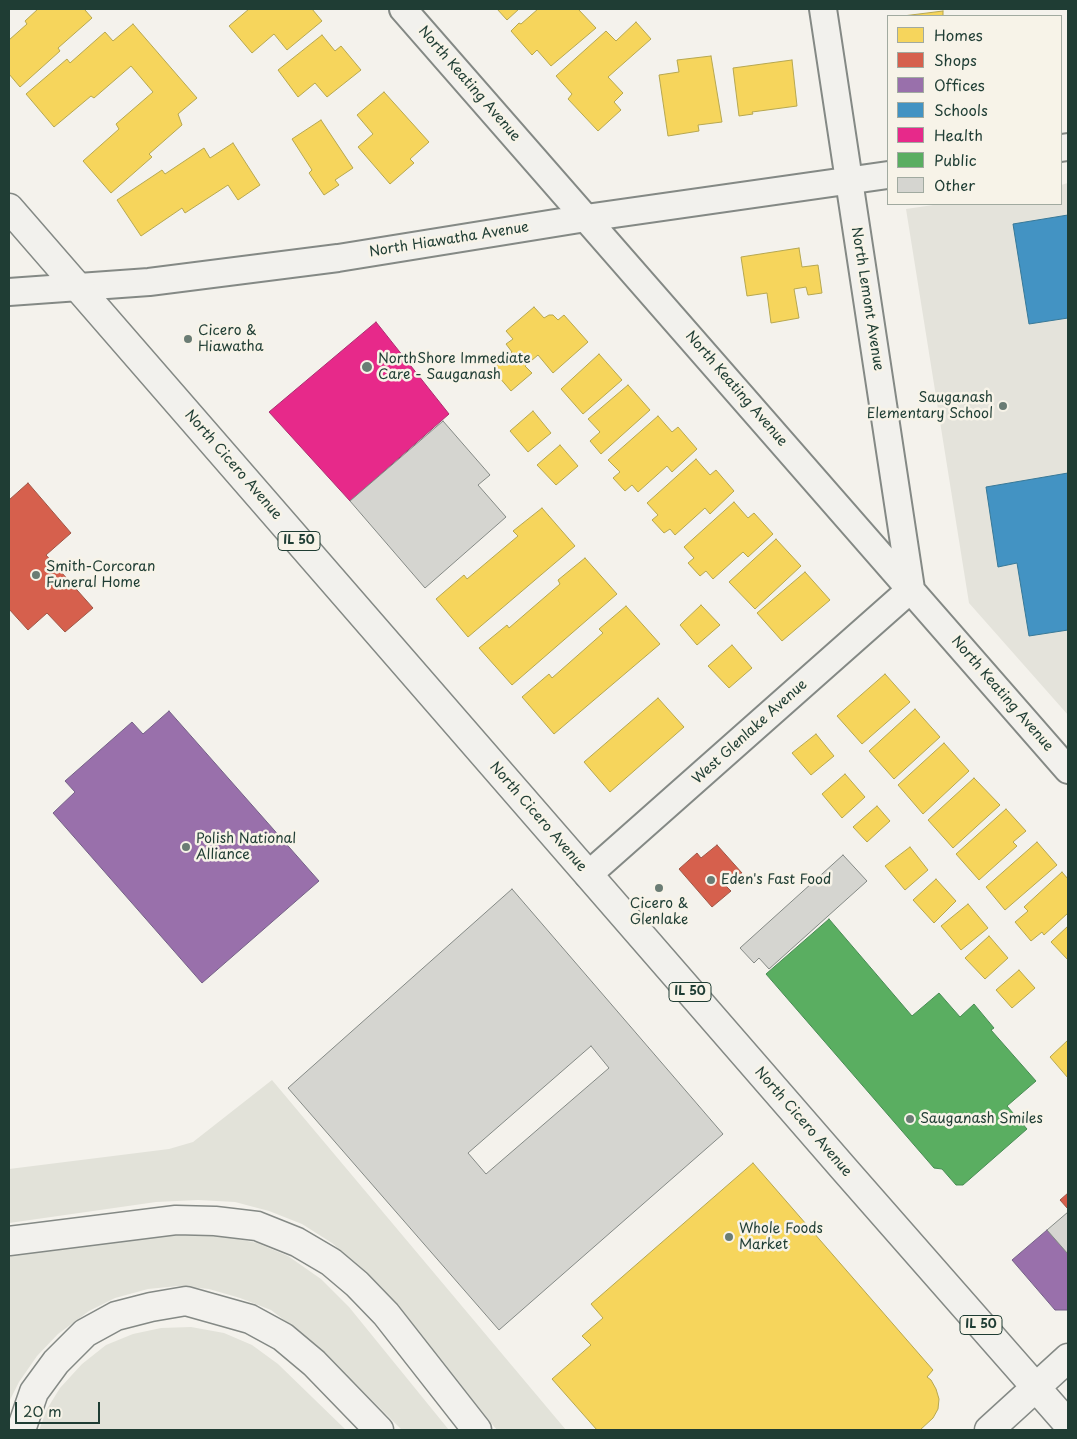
<!DOCTYPE html>
<html>
<head>
<meta charset="utf-8">
<style>
  body { margin:0 }
  #map { position:relative; width:1077px; height:1439px; overflow:hidden; background:#f4f2ec; font-family:"Playpen Sans",sans-serif }
  canvas { display:block }
  .frame { position:absolute; inset:0; border:10px solid #1f3d34; pointer-events:none }
  .legend { position:absolute; left:887px; top:15px; width:175px; height:190px; box-sizing:border-box; background:#f7f3e8; border:1px solid #a1aaa0; margin:0; padding:6px 9px; list-style:none; font-size:15px; color:#1f3d34 }
  .legend li { display:flex; align-items:center; gap:10px; height:25px }
  .legend b { width:25px; border:1px solid #a1aaa0 }
  .scale { position:absolute; left:15px; top:1402px; width:85px; height:22px; box-sizing:border-box; border:2px solid #1f3d34; border-top:0; padding-left:6px; font-size:15px; line-height:18px; white-space:nowrap; color:#1f3d34; -webkit-text-stroke:4px #f7f3e8; paint-order:stroke }
</style>
</head>
<body>
<div id="map">
<canvas width="1077" height="1439"></canvas>
<div class="frame"></div>
<ul class="legend">
<li><b style="height:14px;background:#f6d55c"></b>Homes</li>
<li><b style="height:14px;background:#d6604d"></b>Shops</li>
<li><b style="height:14px;background:#9970ab"></b>Offices</li>
<li><b style="height:14px;background:#4393c3"></b>Schools</li>
<li><b style="height:14px;background:#e7298a"></b>Health</li>
<li><b style="height:14px;background:#5aae61"></b>Public</li>
<li><b style="height:14px;background:#d5d5d0"></b>Other</li>
</ul>
<div class="scale">20 m</div>
</div>
<script>
const ctx = document.querySelector('canvas').getContext('2d');
ctx.lineJoin = 'round';
function fill(path, color) { ctx.fillStyle = color; ctx.fill(path, 'evenodd'); }
const toPath = rows => new Path2D(rows.map(r => 'M' + r).join(''));
function trace(path, color, width, dash) { ctx.strokeStyle = color; ctx.lineWidth = width; ctx.lineCap = dash ? 'butt' : 'round'; ctx.setLineDash(dash || []); ctx.stroke(path); }
function label(font, color, halo, rows, align = 'center') {
  ctx.font = font + ' "Playpen Sans",sans-serif'; ctx.lineWidth = 5; ctx.setLineDash([]); ctx.textBaseline = 'middle'; ctx.strokeStyle = halo; ctx.fillStyle = color; for (const [text, x, y, turn = 0] of rows) {
    ctx.save(); ctx.translate(x, y); ctx.rotate((+turn || 0) * Math.PI / 180); ctx.textAlign = isNaN(turn) ? turn : align; if (halo) ctx.strokeText(text, 0, 0); ctx.fillText(text, 0, 0); ctx.restore();
  }
}
const built = toPath([
  [1068,183,1068,715,969,603,906,209,940,204,1061,204,1061,185]
]);
const green = toPath([
  [272,1080,566,1430,497,1430,361,1268,332,1243,302,1224,269,1211,235,1202,198,1200,156,1202,9,1223,9,1169,169,1149,193,1142],
  [174,1235,219,1235,257,1243,288,1256,321,1279,349,1307,449,1430,402,1430,314,1343,271,1310,240,1298,209,1289,178,1286,148,1289,115,1298,89,1311,58,1334,37,1356,19,1382,9,1402,9,1256],
  [191,1327,224,1333,252,1345,278,1364,346,1430,39,1430,47,1409,60,1388,82,1364,106,1345,133,1334,161,1328]
]);
const homes = toPath([
  [38,9,86,9,85,10,92,18,58,48,60,51,20,87,9,74,9,40,27,24,25,21,38,9],
  [249,9,312,9,322,21,287,50,274,34,252,53,229,26,249,9],
  [497,9,519,9,507,20,497,9],
  [538,9,578,9,596,28,551,66,537,50,532,55,511,31,519,23,521,24,538,9],
  [943,11,943,16,903,16,943,11],
  [636,22,651,39,608,77,623,93,614,102,621,110,598,131,568,99,572,94,556,76,606,31,616,41,636,22],
  [133,24,197,98,178,114,182,125,149,154,152,157,111,193,83,161,119,129,116,124,153,92,131,66,94,98,91,96,54,127,26,94,67,59,70,63,105,32,113,41,133,24],
  [322,35,335,51,341,46,361,70,327,97,315,83,298,97,278,70,322,35],
  [711,56,722,122,698,125,699,131,668,136,659,75,679,72,677,60,711,56],
  [792,60,797,106,752,112,753,114,739,116,733,68,792,60],
  [384,92,429,142,410,159,414,163,390,184,358,147,373,134,357,115,384,92],
  [321,120,353,168,335,180,339,185,324,195,309,173,312,170,292,139,321,120],
  [233,143,260,185,238,200,228,185,185,213,182,208,141,236,117,200,162,170,165,174,204,148,210,158,233,143],
  [799,248,802,267,818,265,822,293,808,295,806,287,794,289,799,318,771,323,767,293,747,296,741,257,799,248],
  [534,307,544,318,549,315,553,315,558,320,564,315,588,342,553,373,538,355,525,366,532,373,511,391,492,369,512,352,506,344,513,339,506,331,534,307],
  [599,354,622,380,583,414,561,389,599,354],
  [628,385,650,410,601,454,590,441,600,432,588,419,628,385],
  [533,411,551,433,528,452,510,431,533,411],
  [658,416,672,432,678,427,697,449,672,472,667,466,638,492,632,485,625,491,613,478,620,472,608,460,658,416],
  [560,445,578,466,556,485,537,465,560,445],
  [696,459,710,475,716,470,734,491,710,514,705,508,675,535,670,529,664,533,652,520,658,515,647,503,696,459],
  [734,502,748,518,754,513,773,534,748,557,743,552,713,579,706,571,700,576,688,563,694,558,684,547,734,502],
  [542,508,575,546,468,637,436,599,464,575,467,579,518,536,513,531,542,508],
  [776,539,801,566,755,609,729,582,776,539],
  [585,558,617,594,512,685,479,648,507,625,509,628,560,584,558,580,585,558],
  [805,572,830,600,782,641,757,613,805,572],
  [701,605,720,625,697,645,680,625,701,605],
  [626,606,660,644,554,734,522,697,549,674,552,678,603,633,599,629,626,606],
  [732,645,752,668,729,688,708,666,732,645],
  [885,674,910,702,862,744,837,716,885,674],
  [658,698,684,727,610,792,584,762,658,698],
  [915,709,940,737,894,779,869,751,915,709],
  [816,734,834,756,811,775,792,753,816,734],
  [944,743,969,771,923,814,898,785,944,743],
  [845,774,865,797,842,818,822,794,845,774],
  [974,778,1000,805,953,848,928,820,974,778],
  [877,806,890,821,867,842,853,827,877,806],
  [1006,809,1026,831,1013,842,1017,846,979,880,956,854,1006,809],
  [1037,842,1057,865,1005,910,986,887,1037,842],
  [910,847,928,870,905,890,885,866,910,847],
  [1062,872,1068,879,1068,913,1044,935,1042,932,1031,941,1015,922,1028,911,1024,907,1062,872],
  [936,879,956,901,934,923,913,900,936,879],
  [968,904,988,928,961,950,941,926,968,904],
  [1068,926,1068,960,1051,942,1068,926],
  [989,936,1008,958,985,979,965,958,989,936],
  [1019,970,1035,988,1012,1008,996,990,1019,970],
  [1068,1040,1068,1078,1050,1057,1068,1040],
  [753,1163,933,1370,927,1377,931,1380,936,1389,939,1399,938,1409,933,1418,920,1430,597,1430,552,1379,591,1345,582,1336,603,1318,591,1304,753,1163]
]);
const shops = toPath([
  [28,483,71,533,46,555,93,608,65,632,47,613,28,630,9,609,9,500,28,483],
  [717,845,742,873,726,886,731,891,712,907,679,869,697,853,701,858,717,845],
  [1068,1193,1068,1209,1060,1200,1068,1193]
]);
const offices = toPath([
  [169,711,319,881,202,983,53,813,75,792,65,781,132,722,143,734,169,711],
  [1047,1230,1068,1254,1068,1310,1055,1310,1012,1260,1047,1230]
]);
const schools = toPath([
  [1068,215,1068,318,1029,324,1013,224,1068,215],
  [1068,473,1068,630,1029,636,1017,563,998,567,986,487,1068,473]
]);
const health = toPath([
  [376,322,449,414,350,501,269,412,376,322]
]);
const public = toPath([
  [829,919,912,1016,939,993,960,1017,974,1004,994,1028,991,1030,1036,1081,1007,1106,1027,1129,963,1185,956,1185,942,1169,934,1168,766,974,829,919]
]);
const building = toPath([
  [443,421,490,475,478,485,506,517,425,588,350,501,443,421],
  [843,855,867,881,769,969,759,958,754,963,740,948,843,855],
  [512,889,723,1134,499,1330,288,1088,512,889],
  [591,1046,609,1068,486,1174,468,1153,591,1046],
  [1068,1212,1068,1254,1047,1230,1068,1212]
]);
const minor = toPath([
  [403,9,1068,770],
  [1061,148,1068,147],
  [9,292,149,282,338,258,586,218,888,175],
  [588,875,911,589,823,9]
]);
const primary = toPath([
  [9,208,845,1170,1068,1424],
  [989,1430,1068,1358]
]);
const motorway = toPath([
  [9,1241,176,1220,215,1221,257,1226,297,1242,331,1262,357,1284,386,1314,477,1430],
  [21,1430,34,1392,56,1362,85,1333,116,1316,151,1307,186,1301,250,1319,283,1337,314,1363,379,1430]
]);
const markers = [
  [188,339,5,"#6a7c74"],
  [367,367,6,"#6a7c74"],
  [1003,406,5,"#6a7c74"],
  [36,575,5,"#6a7c74"],
  [186,847,5,"#6a7c74"],
  [711,880,5,"#6a7c74"],
  [659,888,5,"#6a7c74"],
  [910,1119,5,"#6a7c74"],
  [729,1237,5,"#6a7c74"]
];
const shields = [
  [299,541,42],
  [690,992,42],
  [981,1325,42]
];
const shieldNames = [
  ["IL 50",299,541],
  ["IL 50",690,992],
  ["IL 50",981,1325]
];
const streetNames = [
  ["North Keating Avenue",469,84,49],
  ["North Hiawatha Avenue",449,240,-9],
  ["North Lemont Avenue",867,299,81],
  ["North Keating Avenue",736,389,49],
  ["North Cicero Avenue",233,465,49],
  ["North Keating Avenue",1002,694,49],
  ["West Glenlake Avenue",750,732,-42],
  ["North Cicero Avenue",538,817,49],
  ["North Cicero Avenue",803,1122,49]
];
const poiNames = [
  ["Cicero &",198,331],
  ["Hiawatha",198,347],
  ["NorthShore Immediate",378,359],
  ["Care - Sauganash",378,375],
  ["Sauganash",993,398,"right"],
  ["Elementary School",993,414,"right"],
  ["Smith-Corcoran",46,567],
  ["Funeral Home",46,583],
  ["Polish National",196,839],
  ["Alliance",196,855],
  ["Eden's Fast Food",721,880],
  ["Cicero &",659,904,"center"],
  ["Glenlake",659,920,"center"],
  ["Sauganash Smiles",920,1119],
  ["Whole Foods",739,1229],
  ["Market",739,1245]
];
fill(built, '#e4e3db');
fill(green, '#e2e2d9');
fill(homes, '#f6d55c');
trace(homes, '#b6a750', 1);
fill(shops, '#d6604d');
trace(shops, '#9f5646', 1);
fill(offices, '#9970ab');
trace(offices, '#746187', 1);
fill(schools, '#4393c3');
trace(schools, '#387998', 1);
fill(health, '#e7298a');
trace(health, '#ab2f70', 1);
fill(public, '#5aae61');
trace(public, '#488c54', 1);
fill(building, '#d5d5d0');
trace(building, '#848985', 1);
trace(minor, '#848985', 30);
trace(primary, '#848985', 31);
trace(motorway, '#848985', 31);
trace(minor, '#f2f1ed', 26);
trace(primary, '#f2f1ed', 28);
trace(motorway, '#f2f1ed', 28);
for (const [x, y, r, color] of markers) { const dot = new Path2D(); dot.arc(x, y, r, 0, 2 * Math.PI); ctx.fillStyle = color; ctx.fill(dot); trace(dot, '#f7f3e8', 2); }
for (const [x, y, w] of shields) { const box = new Path2D(); box.roundRect(x - w / 2, y - 9.5, w, 19, 4); ctx.fillStyle = '#f7f3e8'; ctx.fill(box); trace(box, '#1f3d34', 1); }
label('bold 12px', '#1f3d34', null, shieldNames);
label('14px', '#1f3d34', '#f7f3e8', streetNames);
label('14px', '#1f3d34', '#f7f3e8', poiNames, 'left');
</script>
</body>
</html>
